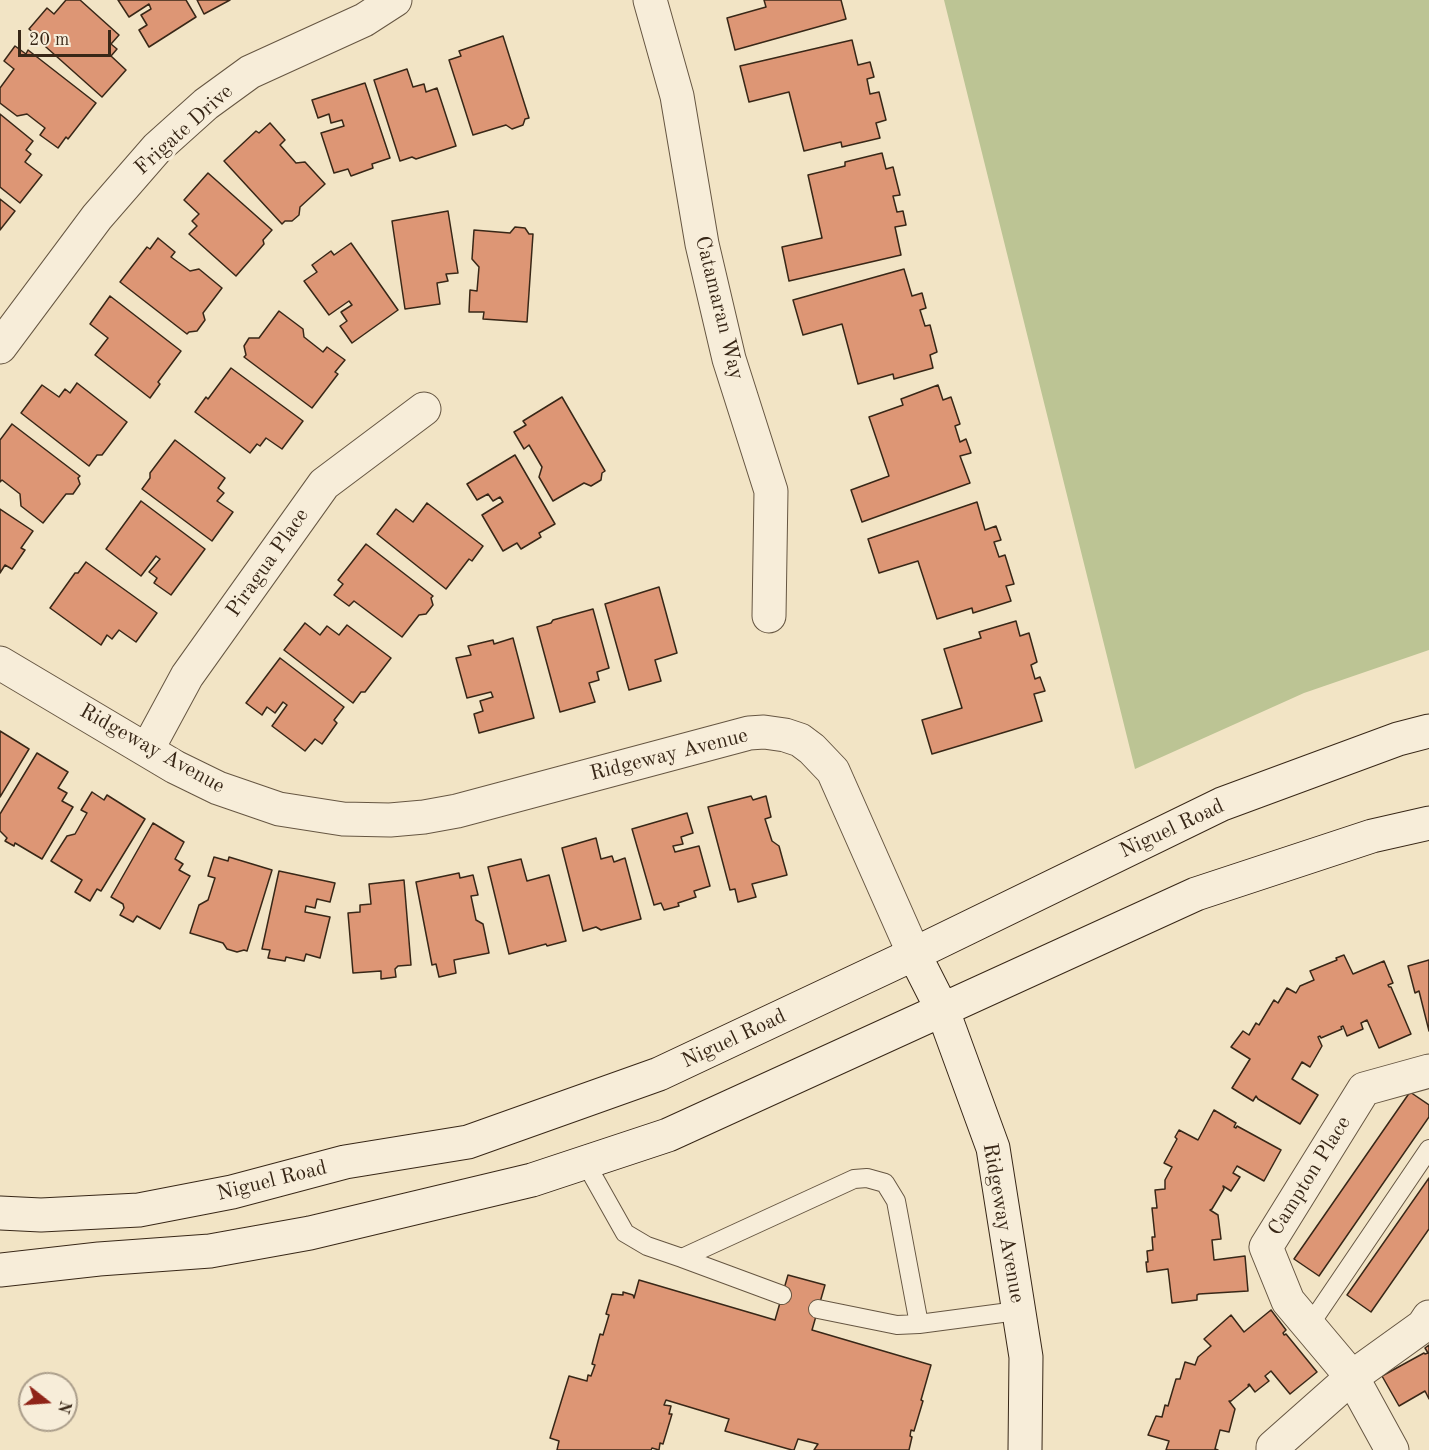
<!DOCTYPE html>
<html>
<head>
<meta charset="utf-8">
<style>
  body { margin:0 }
  #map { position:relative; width:1429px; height:1450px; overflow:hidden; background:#f2e4c5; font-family:"Old Standard TT",serif }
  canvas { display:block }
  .north { position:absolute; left:18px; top:1372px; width:60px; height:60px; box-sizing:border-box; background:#f7edd9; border:2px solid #ab9e8b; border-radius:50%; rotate:107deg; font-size:16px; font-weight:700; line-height:24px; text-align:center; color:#382717 }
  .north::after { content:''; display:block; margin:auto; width:21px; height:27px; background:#8f2418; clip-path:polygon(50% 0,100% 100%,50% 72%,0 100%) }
  .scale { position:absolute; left:18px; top:30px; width:93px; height:27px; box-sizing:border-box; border:3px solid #382717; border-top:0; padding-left:8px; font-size:18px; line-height:21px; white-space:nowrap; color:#382717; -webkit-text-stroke:4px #f7edd9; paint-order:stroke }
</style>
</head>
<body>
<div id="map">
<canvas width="1429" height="1450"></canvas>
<div class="north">N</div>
<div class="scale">20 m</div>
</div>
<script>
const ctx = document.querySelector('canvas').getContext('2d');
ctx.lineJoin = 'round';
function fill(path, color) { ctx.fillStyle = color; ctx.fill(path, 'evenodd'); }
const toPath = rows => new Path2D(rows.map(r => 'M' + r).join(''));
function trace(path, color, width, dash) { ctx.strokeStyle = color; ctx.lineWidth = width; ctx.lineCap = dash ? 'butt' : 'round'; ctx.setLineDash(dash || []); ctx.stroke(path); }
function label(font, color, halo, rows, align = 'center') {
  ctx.font = font + ' "Old Standard TT",serif'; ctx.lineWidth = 6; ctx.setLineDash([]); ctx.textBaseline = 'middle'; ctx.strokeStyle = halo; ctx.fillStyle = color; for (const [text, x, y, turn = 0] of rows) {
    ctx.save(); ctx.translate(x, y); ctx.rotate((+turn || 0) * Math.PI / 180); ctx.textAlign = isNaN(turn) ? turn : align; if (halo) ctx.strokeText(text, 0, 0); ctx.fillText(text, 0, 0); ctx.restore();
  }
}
const green = toPath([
  [944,0,1429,0,1429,650,1304,693,1135,769]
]);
const building = toPath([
  [66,0,80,0,119,35,111,44,117,49,111,56,126,70,102,97,37,39,38,37,29,29,47,8,54,14,66,0],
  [118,0,186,0,196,17,149,47,139,30,147,25,141,15,151,9,149,4,129,17,118,0],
  [197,0,230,0,204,14,197,0],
  [764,0,841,0,846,19,735,50,727,18,766,7,764,0],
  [503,36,529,118,525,119,523,125,512,129,506,125,473,135,449,60,461,56,459,51,503,36],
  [852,40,858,65,870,62,874,77,867,79,870,94,879,92,886,120,876,123,880,138,842,147,841,142,804,151,789,92,749,102,740,66,852,40],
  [15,46,26,54,28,50,96,103,68,139,66,137,58,148,40,135,45,128,27,114,17,116,0,103,0,88,14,69,4,61,15,46],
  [407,69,413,87,424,84,426,92,437,88,456,146,416,159,412,157,400,161,374,80,407,69],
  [365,83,390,158,372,164,373,168,351,176,348,169,334,173,321,133,344,126,342,120,331,123,329,114,318,118,312,100,365,83],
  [0,114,33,141,26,150,31,154,25,162,42,175,20,203,0,187,0,114],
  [270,123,285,140,280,145,296,163,305,162,325,184,300,207,299,215,292,221,285,221,282,224,224,161,256,131,259,133,270,123],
  [882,153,886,169,893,167,900,195,893,196,897,212,903,211,906,225,895,227,901,255,789,281,782,247,822,238,808,175,845,166,845,162,882,153],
  [208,173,272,230,263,240,264,244,236,276,189,234,197,226,192,221,199,214,184,200,208,173],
  [0,199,15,211,0,230,0,199],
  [448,211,458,273,446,274,448,281,437,283,440,304,405,309,392,221,448,211],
  [515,227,525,228,529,234,533,234,527,322,483,319,484,312,469,312,470,290,477,291,479,267,472,259,474,230,510,233,515,227],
  [158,238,175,252,171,257,190,271,199,269,222,288,203,313,205,320,197,331,189,332,187,334,120,282,147,247,150,249,158,238],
  [351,243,398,310,352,343,340,326,347,321,341,312,352,305,349,301,329,315,304,281,317,272,312,265,331,251,334,255,351,243],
  [904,269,912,296,922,293,926,308,920,310,925,326,930,325,937,352,930,355,933,368,894,379,893,374,858,384,842,324,803,335,793,300,904,269],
  [110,296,181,351,158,382,160,384,150,398,95,355,108,338,90,324,110,296],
  [279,311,303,329,304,337,323,352,327,347,345,360,335,372,338,374,312,408,244,357,246,355,244,346,249,338,259,338,279,311],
  [231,368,303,421,282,449,266,438,260,446,257,444,250,453,195,412,206,397,208,399,231,368],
  [77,383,127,422,102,455,97,455,89,466,21,413,42,385,59,397,65,389,70,393,77,383],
  [938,385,943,400,951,397,960,424,955,426,960,442,966,439,971,453,960,456,970,483,862,522,851,490,889,476,869,417,903,405,901,399,938,385],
  [562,397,605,471,602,473,601,480,591,486,584,483,553,501,539,477,542,467,529,445,524,449,514,432,526,425,523,421,562,397],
  [12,424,80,476,78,478,80,484,73,494,66,494,43,523,21,506,20,494,2,480,0,482,0,440,12,424],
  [175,440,225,478,218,488,224,493,217,501,233,512,212,541,142,489,150,478,150,473,175,440],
  [515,455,555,524,539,533,541,537,521,549,517,543,503,551,482,515,503,502,500,497,493,501,488,494,477,500,467,484,515,455],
  [141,501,205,549,171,595,154,583,157,578,149,572,160,559,156,556,141,576,106,549,141,501],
  [977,502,985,530,996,526,1001,540,994,542,999,557,1005,555,1014,584,1006,586,1011,601,973,613,972,608,937,619,918,561,879,573,868,539,977,502],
  [427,503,483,546,472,561,469,559,446,589,377,534,396,509,413,522,427,503],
  [0,509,33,531,21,548,25,550,12,569,5,565,0,573,0,509],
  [366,544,433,596,431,598,433,605,426,614,419,615,402,637,354,601,349,606,334,595,343,584,338,580,366,544],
  [86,562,157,613,136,642,119,630,112,639,107,635,101,645,50,608,75,573,78,573,86,562],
  [659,587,677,653,655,660,661,681,629,690,605,604,659,587],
  [593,609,609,668,597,672,599,680,589,683,595,702,560,712,537,627,551,623,553,620,593,609],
  [1016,621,1020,636,1029,633,1037,662,1031,665,1035,679,1040,677,1045,691,1034,694,1042,721,932,754,922,720,962,708,944,649,981,638,979,632,1016,621],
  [305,623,320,635,327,626,339,635,347,625,391,658,365,692,361,692,353,703,284,650,305,623],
  [513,638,534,718,479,733,474,714,483,711,480,701,493,697,491,692,467,698,456,658,471,655,468,646,493,640,494,644,513,638],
  [280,658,344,707,334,720,337,723,322,744,315,739,305,751,272,726,287,705,283,702,275,713,267,707,262,715,246,703,280,658],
  [0,731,29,749,0,797,0,731],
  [37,753,68,772,58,788,67,793,62,801,73,807,42,859,15,843,14,846,5,841,7,838,0,831,0,814,37,753],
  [92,792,104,800,107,795,145,819,101,891,97,889,90,901,75,892,82,880,51,861,67,836,75,834,87,813,81,810,92,792],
  [751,796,753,800,766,796,771,817,765,819,772,841,779,846,787,875,752,884,756,897,738,902,735,889,730,890,708,807,751,796],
  [687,813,693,833,681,837,683,844,673,846,675,852,699,846,710,886,694,891,696,897,678,903,679,906,664,910,661,903,654,905,632,829,687,813],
  [153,823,184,842,175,859,183,864,179,870,190,876,160,929,137,916,133,922,120,915,124,908,123,904,111,897,153,823],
  [596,838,601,859,612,856,614,862,625,858,641,919,601,930,596,927,583,931,562,848,596,838],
  [214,857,228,861,229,857,272,870,247,951,244,950,237,952,227,949,223,943,190,933,199,905,208,900,215,878,208,876,214,857],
  [521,859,527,881,549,875,566,941,547,946,546,944,509,954,488,867,521,859],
  [279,871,335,883,330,902,317,899,315,908,306,906,305,912,330,917,320,958,306,954,304,961,286,957,285,961,268,958,270,950,262,949,279,871],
  [459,873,460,878,473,875,478,895,471,896,476,920,483,924,489,953,454,960,456,973,439,977,436,964,432,965,416,882,459,873],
  [404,880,411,965,398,966,395,969,396,977,381,979,381,971,353,973,348,913,360,912,360,905,371,904,369,884,404,880],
  [1344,955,1353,974,1384,961,1393,983,1388,985,1389,987,1391,987,1411,1034,1379,1048,1367,1020,1361,1023,1363,1029,1347,1036,1343,1026,1341,1027,1342,1029,1321,1038,1320,1036,1318,1037,1322,1046,1310,1067,1302,1062,1292,1079,1318,1095,1300,1124,1258,1099,1256,1096,1253,1101,1232,1088,1250,1059,1231,1047,1243,1031,1249,1035,1256,1023,1259,1025,1274,1000,1278,1003,1287,988,1296,993,1300,986,1314,980,1310,971,1337,960,1336,958,1344,955],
  [1429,960,1429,1031,1419,991,1415,993,1408,966,1429,960],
  [1410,1092,1429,1105,1429,1117,1319,1276,1294,1259,1410,1092],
  [1214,1110,1236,1123,1234,1127,1236,1128,1237,1126,1281,1150,1264,1181,1237,1166,1233,1173,1240,1177,1231,1191,1223,1186,1224,1189,1212,1209,1210,1210,1218,1215,1221,1239,1212,1240,1214,1260,1245,1256,1248,1291,1199,1294,1197,1295,1197,1300,1172,1303,1168,1269,1147,1272,1146,1262,1148,1262,1147,1251,1153,1250,1152,1237,1155,1237,1152,1208,1157,1208,1155,1190,1165,1189,1165,1180,1172,1167,1164,1163,1177,1139,1175,1137,1179,1130,1198,1140,1214,1110],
  [1429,1178,1429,1229,1371,1312,1347,1295,1429,1178],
  [788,1275,825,1285,812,1330,931,1365,921,1400,923,1401,914,1431,911,1430,910,1436,912,1437,909,1450,814,1450,818,1444,798,1439,794,1450,792,1450,725,1431,729,1419,666,1400,664,1405,671,1406,669,1414,672,1414,663,1444,660,1443,659,1450,652,1448,651,1450,557,1450,559,1441,550,1438,569,1376,587,1381,588,1375,591,1376,595,1365,592,1364,600,1334,603,1335,609,1315,606,1314,612,1294,623,1295,623,1292,633,1295,634,1298,639,1280,775,1320,788,1275],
  [1271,1310,1286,1330,1283,1333,1284,1335,1286,1334,1317,1372,1290,1394,1271,1371,1265,1376,1269,1381,1255,1392,1249,1384,1248,1385,1249,1386,1231,1401,1229,1401,1235,1409,1229,1432,1220,1430,1215,1449,1218,1450,1166,1450,1169,1441,1148,1435,1156,1416,1162,1417,1165,1405,1168,1406,1176,1379,1180,1379,1185,1362,1195,1365,1198,1357,1211,1346,1204,1339,1231,1315,1244,1332,1271,1310],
  [1429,1345,1429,1399,1425,1391,1399,1406,1382,1376,1424,1353,1425,1354,1428,1353,1425,1348,1429,1345]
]);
const lane = toPath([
  [585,1162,625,1233,647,1246,682,1258,854,1179,867,1178,885,1183,896,1201,919,1324,1017,1311],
  [682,1258,782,1295],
  [818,1309,897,1325,919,1324],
  [1309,1326,1429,1149]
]);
const street = toPath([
  [650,0,677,96,702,244,729,359,771,491,769,616],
  [0,347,97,217,157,148,206,104,250,72,364,20,395,0],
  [0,663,175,767,218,788,279,809,343,819,390,820,424,817,457,811,749,733,764,732,785,735,800,740,812,749,833,771,914,954],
  [147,750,187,676,324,484,424,409],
  [1429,1071,1364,1089,1266,1247,1288,1301,1352,1377,1423,1326,1429,1317],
  [1273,1450,1273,1447,1352,1377,1392,1450]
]);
const secondary = toPath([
  [914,954,943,1011,993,1148,1026,1357,1025,1450],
  [0,1213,41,1215,139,1210,232,1192,345,1162,468,1142,659,1074,914,954,1222,804,1398,739,1429,731],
  [0,1270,99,1259,210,1251,310,1233,532,1180,668,1135,1196,894,1372,836,1429,823]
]);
const streetNames = [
  ["Frigate Drive",184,130,-42],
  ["Catamaran Way",719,308,76],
  ["Piragua Place",268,563,-55],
  ["Ridgeway Avenue",152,749,29],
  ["Ridgeway Avenue",669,755,-14],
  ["Niguel Road",1172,829,-25],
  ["Niguel Road",734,1039,-25],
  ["Campton Place",1310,1176,-58],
  ["Niguel Road",272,1181,-14],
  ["Ridgeway Avenue",1003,1223,80]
];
fill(green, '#bcc494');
fill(building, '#dd9675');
trace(building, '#382717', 1.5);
trace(lane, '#665642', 20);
trace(street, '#665642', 35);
trace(secondary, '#382717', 35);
trace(lane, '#f7edd9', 18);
trace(street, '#f7edd9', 33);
trace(secondary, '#f7edd9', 33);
label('21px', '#382717', '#f7edd9', streetNames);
</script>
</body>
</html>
